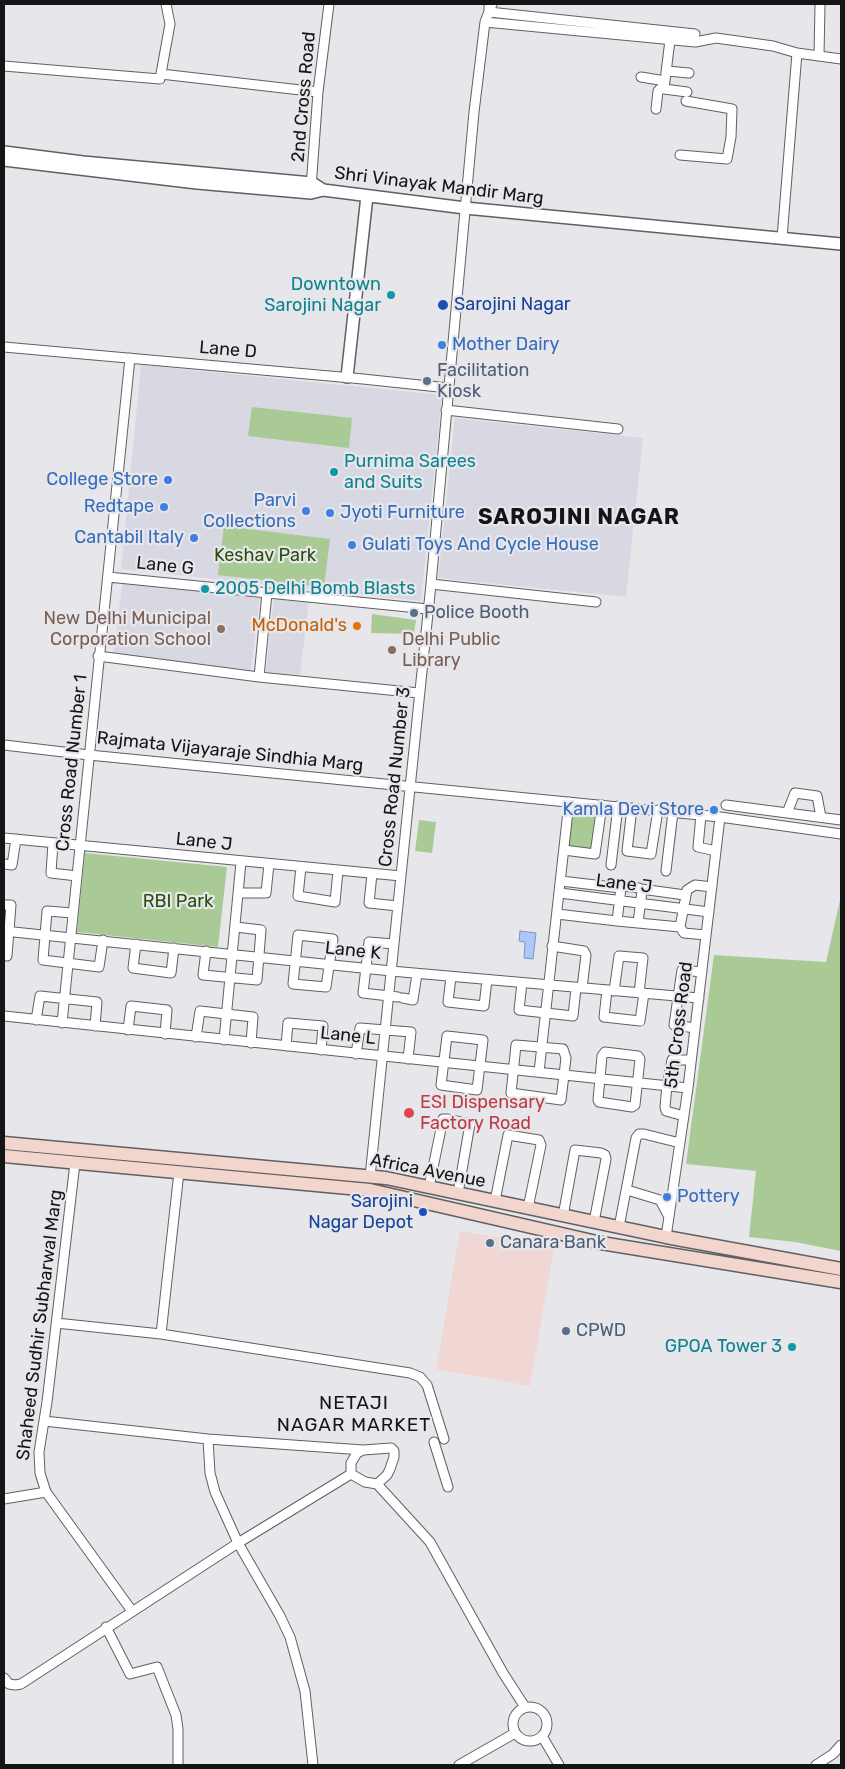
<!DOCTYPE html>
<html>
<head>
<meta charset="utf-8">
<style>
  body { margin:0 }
  #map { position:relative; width:845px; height:1769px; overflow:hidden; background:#e7e7eb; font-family:Rubik,sans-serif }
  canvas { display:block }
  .frame { position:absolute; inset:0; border:5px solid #151517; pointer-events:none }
</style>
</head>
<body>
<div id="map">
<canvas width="845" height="1769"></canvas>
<div class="frame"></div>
</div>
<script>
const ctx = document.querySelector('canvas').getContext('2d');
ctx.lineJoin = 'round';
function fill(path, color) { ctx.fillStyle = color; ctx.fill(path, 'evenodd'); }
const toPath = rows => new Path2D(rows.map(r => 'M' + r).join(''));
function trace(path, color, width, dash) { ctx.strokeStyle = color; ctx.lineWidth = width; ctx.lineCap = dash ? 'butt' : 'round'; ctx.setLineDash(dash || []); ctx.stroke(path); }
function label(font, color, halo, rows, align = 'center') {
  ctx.font = font + ' Rubik,sans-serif'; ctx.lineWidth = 4.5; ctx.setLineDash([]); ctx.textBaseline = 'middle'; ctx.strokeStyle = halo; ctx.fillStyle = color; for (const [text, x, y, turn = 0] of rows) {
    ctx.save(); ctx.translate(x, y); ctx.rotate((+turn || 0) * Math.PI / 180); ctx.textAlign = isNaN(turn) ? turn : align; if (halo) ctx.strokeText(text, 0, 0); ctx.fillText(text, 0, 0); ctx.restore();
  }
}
const built = toPath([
  [141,365,442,395,421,601,121,569],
  [455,418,643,438,626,597,438,578],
  [123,579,260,597,251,670,113,655],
  [274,597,309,601,300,675,266,672]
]);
const industrial = toPath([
  [460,1231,554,1247,530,1386,436,1369]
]);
const green = toPath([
  [252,407,352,418,349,448,248,436],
  [224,526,330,539,324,587,218,575],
  [372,614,416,620,414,634,371,633],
  [572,814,595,817,591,850,568,847],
  [419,820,436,822,432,853,415,851],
  [85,853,227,867,218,947,77,932],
  [841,896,841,1251,795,1242,749,1237,756,1171,686,1164,714,955,826,962]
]);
const water = toPath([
  [520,931,536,933,533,959,524,958,525,942,519,941,520,931]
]);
const minor = toPath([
  [489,7,489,12,695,34],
  [485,22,695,42,716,38,773,46,797,53,841,59],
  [819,56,820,4],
  [4,66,160,79,170,24,166,4],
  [667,71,689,73],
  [161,74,318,92],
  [641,77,665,81],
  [664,89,687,92],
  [656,109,658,91,660,89,664,89,670,40],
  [680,155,727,159,731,137,732,109,686,101],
  [311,188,318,92,329,4],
  [782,238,797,53],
  [4,347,363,379,448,388],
  [446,410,618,429],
  [108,577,428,609],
  [431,584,596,602],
  [267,593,259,677,419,693],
  [98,656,259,677],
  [4,745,89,755,720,817,841,834],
  [726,805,841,820],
  [632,808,627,851,651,854,658,810],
  [787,813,795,793,817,796,821,817],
  [701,815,698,847,716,851],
  [4,838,401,876],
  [53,843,51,873,77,876],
  [564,850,595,854,602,805],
  [4,864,12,865,16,839],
  [611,865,618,806],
  [301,867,298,896,335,902,338,871],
  [666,871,673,812],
  [372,874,369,903,398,906],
  [561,881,621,888],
  [641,889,685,895],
  [239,893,266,893,269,864],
  [560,893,709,912],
  [4,905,11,905,7,956,4,955],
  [73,913,47,911,43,960,99,967,103,940],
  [557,914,617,921,621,888,623,886,639,888,642,891,638,923,680,927],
  [617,921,638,923],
  [4,931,391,971,699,998],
  [298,935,333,939,326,987,293,984,298,935],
  [706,935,684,933,680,927,687,890,695,885,712,887],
  [136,944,133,968,171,973,174,948],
  [394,944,369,942,363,993,398,997],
  [552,946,584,951,586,955,582,988],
  [206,951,203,975,257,980,261,930,236,927],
  [451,977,448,1002,484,1006,487,980],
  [522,983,519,1010,573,1016,576,988],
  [607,990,604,1017,640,1021,644,993],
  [614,991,619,956,643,958,639,993],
  [403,998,413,1000,417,974],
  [4,1016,688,1088],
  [36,1020,40,996,97,1002,95,1026],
  [62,1023,130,358],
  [695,1028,674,1025,682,970,702,972],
  [128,1030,131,1006,167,1010,165,1034],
  [447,1036,483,1040,477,1090,441,1085,447,1036],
  [196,1037,200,1011,253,1017,251,1043],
  [224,1040,241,862],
  [516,1045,563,1049,566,1058,561,1100,511,1093,516,1045],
  [286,1046,288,1023,323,1026,321,1050],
  [605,1052,638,1056,640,1059,635,1105,632,1107,599,1102,598,1100,602,1056,605,1052],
  [356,1054,360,1028,411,1032,408,1059],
  [539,1072,569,802],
  [684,1116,666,1111,665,1107,667,1085,672,1060,691,1060],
  [75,1163,47,1402,39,1452,40,1473,46,1492,132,1611],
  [370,1177,431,584,474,112,485,22,492,4],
  [429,1187,443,1119,448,1119,470,1124,458,1193],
  [627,1190,660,1200,669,1217],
  [495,1201,508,1135,539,1140,541,1145,528,1208],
  [563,1216,575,1150,601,1153,605,1155,606,1159,594,1222],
  [619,1227,636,1138,639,1134,644,1134,680,1143],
  [666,1237,688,1088,720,817],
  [56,1323,161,1334,410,1373,420,1377,427,1385,444,1439],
  [161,1334,179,1172],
  [44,1421,208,1439,363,1450,391,1448,394,1451,394,1457,390,1469,387,1475,377,1484],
  [208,1439,210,1473,215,1492,238,1543,280,1616,290,1637,305,1691,313,1765],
  [434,1442,448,1487],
  [363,1450,357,1453,351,1463,351,1474,365,1482,377,1484,430,1542,503,1673,525,1707],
  [4,1499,46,1492],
  [106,1627,130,1674,157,1667,176,1715,178,1729,178,1765],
  [4,1678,9,1684,15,1685,21,1684,238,1543,351,1474],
  '513 1724a17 17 0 1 1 34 0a17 17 0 1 1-34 0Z',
  [542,1736,559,1765],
  [459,1765,515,1733],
  [816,1765,833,1754,841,1745]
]);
const tertiary = toPath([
  [4,152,83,162,312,183,323,190],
  [4,160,197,183,311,193,323,190,465,208,841,244],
  [347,377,367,196]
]);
const secondary = toPath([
  [4,1143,386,1178,666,1237,841,1269],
  [4,1156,370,1190,601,1243,841,1282]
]);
const markers = [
  [391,295,5,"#0f9aa8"],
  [443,305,6,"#1a4fb4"],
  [442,345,5,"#3f7fe0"],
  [427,381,5,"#5c6f8a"],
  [334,472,5,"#0f9aa8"],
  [168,480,5,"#3f7fe0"],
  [164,507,5,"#3f7fe0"],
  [306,511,5,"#3f7fe0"],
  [330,513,5,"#3f7fe0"],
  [194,538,5,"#3f7fe0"],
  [352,545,5,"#3f7fe0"],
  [205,589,5,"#0f9aa8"],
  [414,613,5,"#5c6f8a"],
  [357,626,5,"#e8710a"],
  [221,629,5,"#8d6e63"],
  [392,650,5,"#8d6e63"],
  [714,810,5,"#3f7fe0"],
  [409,1113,6,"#e0444e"],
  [667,1197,5,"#3f7fe0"],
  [423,1212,5,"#1a4fb4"],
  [490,1243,5,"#5c6f8a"],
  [566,1331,5,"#5c6f8a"],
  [792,1347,5,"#0f9aa8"]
];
const streetNames = [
  ["2nd Cross Road",304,97,-85],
  ["Shri Vinayak Mandir Marg",439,186,7],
  ["Lane D",228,350,5],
  ["Lane G",165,566,6],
  ["Rajmata Vijayaraje Sindhia Marg",230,752,6],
  ["Cross Road Number 1",72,763,-84],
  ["Cross Road Number 3",395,777,-84],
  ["Lane J",204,842,6],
  ["Lane J",624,884,7],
  ["Lane K",353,951,6],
  ["5th Cross Road",679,1025,-83],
  ["Lane L",348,1036,6],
  ["Africa Avenue",428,1171,11],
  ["Shaheed Sudhir Subharwal Marg",40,1325,-83]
];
const cultureNames = [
  ["Downtown",381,285],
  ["Sarojini Nagar",381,306],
  ["Purnima Sarees",344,462,"left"],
  ["and Suits",344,483,"left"],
  ["2005 Delhi Bomb Blasts",215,589,"left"],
  ["GPOA Tower 3",782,1347]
];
const transitNames = [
  ["Sarojini Nagar",454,305],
  ["Sarojini",413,1202,"right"],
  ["Nagar Depot",413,1223,"right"]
];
const shopNames = [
  ["Mother Dairy",452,345,"left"],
  ["College Store",158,480],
  ["Parvi",296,501],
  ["Collections",296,522],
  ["Redtape",154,507],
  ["Jyoti Furniture",340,513,"left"],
  ["Cantabil Italy",184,538],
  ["Gulati Toys And Cycle House",362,545,"left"],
  ["Kamla Devi Store",704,810],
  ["Pottery",677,1197,"left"]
];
const serviceNames = [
  ["Facilitation",437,371],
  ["Kiosk",437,392],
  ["Police Booth",424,613],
  ["Canara Bank",500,1243],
  ["CPWD",576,1331]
];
const parkNames = [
  ["Keshav Park",265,556],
  ["RBI Park",178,902]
];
const educationNames = [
  ["New Delhi Municipal",211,619],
  ["Corporation School",211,640],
  ["Delhi Public",402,640,"left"],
  ["Library",402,661,"left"]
];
const foodNames = [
  ["McDonald's",347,626]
];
const healthNames = [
  ["ESI Dispensary",420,1103],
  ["Factory Road",420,1124]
];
const neighbourhoodNames = [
  ["NETAJI",354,1404],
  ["NAGAR MARKET",354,1426]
];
const districtNames = [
  ["SAROJINI NAGAR",579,518]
];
fill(built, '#d7d8e2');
fill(industrial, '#f1d7d4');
fill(green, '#a9ca95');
fill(water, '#acc7fa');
trace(water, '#7f92b6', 1);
trace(minor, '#606063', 11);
trace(tertiary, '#606063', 14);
trace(secondary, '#606063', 15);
trace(minor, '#fff', 9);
trace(tertiary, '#fff', 11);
trace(secondary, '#f2d6cd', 12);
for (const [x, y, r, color] of markers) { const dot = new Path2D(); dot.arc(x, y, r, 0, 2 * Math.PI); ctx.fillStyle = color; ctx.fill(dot); trace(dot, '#e7e7eb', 2); }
label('18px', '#151517', '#e7e7eb', streetNames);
label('18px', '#0d838f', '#e7e7eb', cultureNames, 'right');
label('18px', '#164399', '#e7e7eb', transitNames, 'left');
label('18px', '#366cbe', '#e7e7eb', shopNames, 'right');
label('18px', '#4e5e75', '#e7e7eb', serviceNames, 'left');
label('18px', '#2a4e0a', '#e7e7eb', parkNames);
label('18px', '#785e54', '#e7e7eb', educationNames, 'right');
label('18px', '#c56008', '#e7e7eb', foodNames, 'right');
label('18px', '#be3a42', '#e7e7eb', healthNames, 'left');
ctx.letterSpacing = '1px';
label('19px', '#151517', '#e7e7eb', neighbourhoodNames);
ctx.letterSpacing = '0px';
ctx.letterSpacing = '1px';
label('bold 22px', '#151517', '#e7e7eb', districtNames);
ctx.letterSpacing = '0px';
</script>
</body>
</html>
